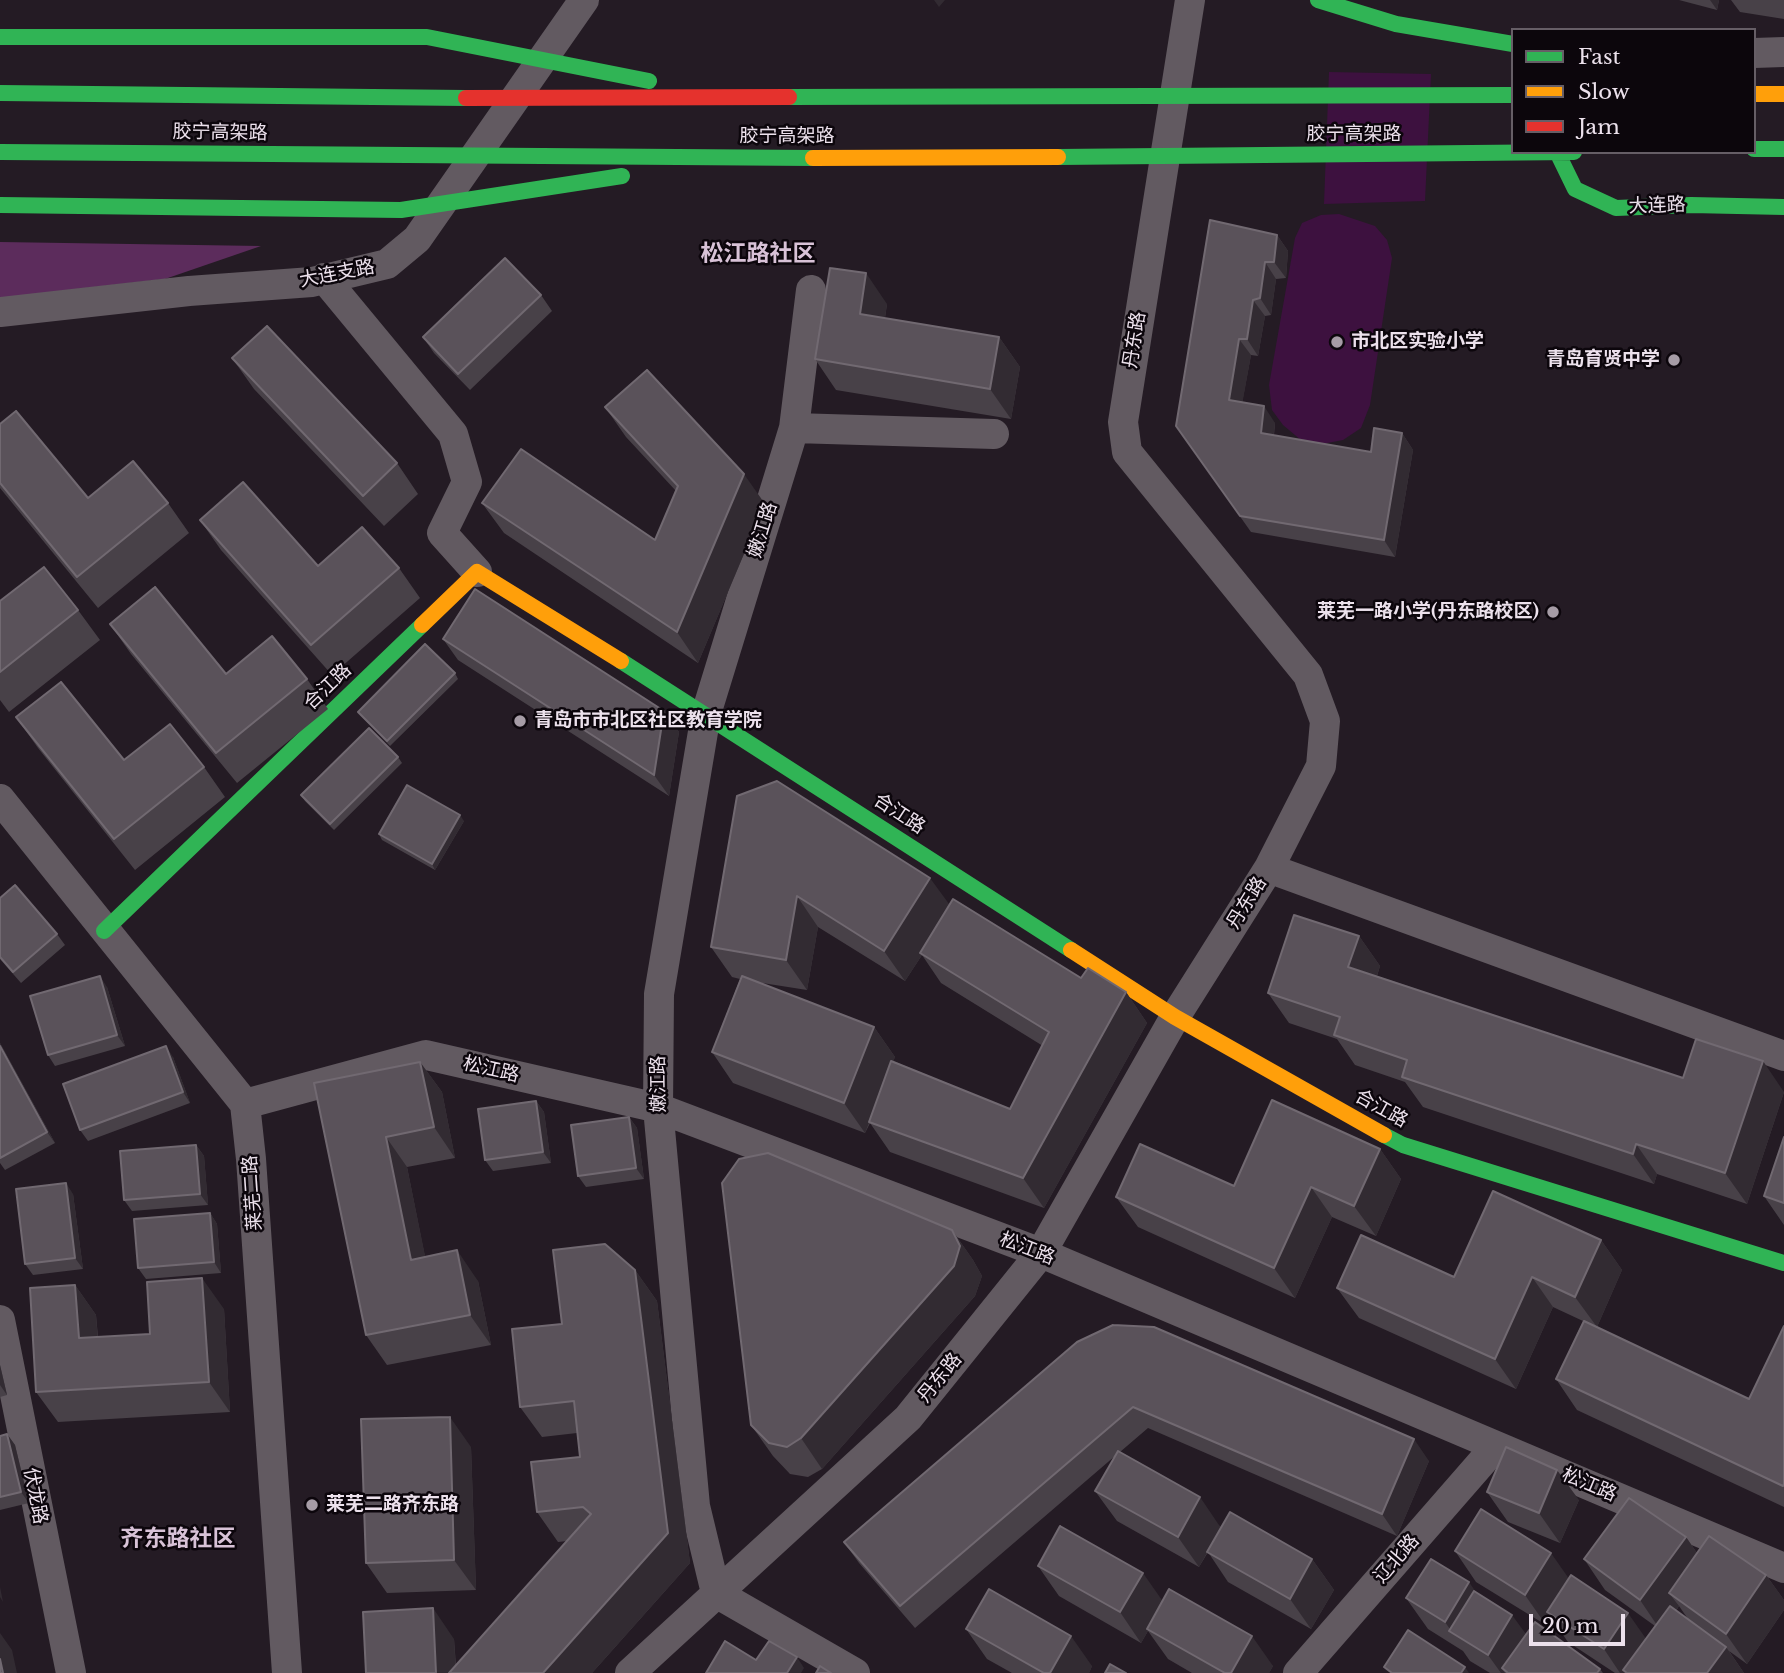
<!DOCTYPE html>
<html>
<head>
<meta charset="utf-8">
<style>
  body { margin:0 }
  #map { position:relative; width:1784px; height:1673px; overflow:hidden; background:#241b24; font-family:"Libre Baskerville",serif }
  canvas { display:block }
  .legend { position:absolute; left:1511px; top:28px; width:245px; height:126px; box-sizing:border-box; background:#0c060c; border:2px solid #665e66; margin:0; padding:9px 12px; list-style:none; font-size:21px; color:#ece1ec }
  .legend li { display:flex; align-items:center; gap:14px; height:35px }
  .legend b { width:35px; border:2px solid #665e66 }
  .scale { position:absolute; left:1529px; top:1614px; width:96px; height:32px; box-sizing:border-box; border:4px solid #ece1ec; border-top:0; padding-left:9px; font-size:21px; line-height:24px; white-space:nowrap; color:#ece1ec; -webkit-text-stroke:5px #0c060c; paint-order:stroke }
</style>
</head>
<body>
<div id="map">
<canvas width="1784" height="1673"></canvas>
<ul class="legend">
<li><b style="height:9px;background:#30b455"></b>Fast</li>
<li><b style="height:9px;background:#ff9f0a"></b>Slow</li>
<li><b style="height:9px;background:#e5322d"></b>Jam</li>
</ul>
<div class="scale">20 m</div>
</div>
<script>
const ctx = document.querySelector('canvas').getContext('2d');
ctx.lineJoin = 'round';
function fill(path, color) { ctx.fillStyle = color; ctx.fill(path, 'evenodd'); }
const toPath = rows => new Path2D(rows.map(r => 'M' + r).join(''));
function trace(path, color, width, dash) { ctx.strokeStyle = color; ctx.lineWidth = width; ctx.lineCap = dash ? 'butt' : 'round'; ctx.setLineDash(dash || []); ctx.stroke(path); }
function label(font, color, halo, rows, align = 'center') {
  ctx.font = font + ' "Libre Baskerville","Noto Sans SC",serif'; ctx.lineWidth = 5; ctx.setLineDash([]); ctx.textBaseline = 'middle'; ctx.strokeStyle = halo; ctx.fillStyle = color; for (const [text, x, y, turn = 0] of rows) {
    ctx.save(); ctx.translate(x, y); ctx.rotate((+turn || 0) * Math.PI / 180); ctx.textAlign = isNaN(turn) ? turn : align; if (halo) ctx.strokeText(text, 0, 0); ctx.fillText(text, 0, 0); ctx.restore();
  }
}
const green = toPath([
  [1329,72,1431,74,1425,201,1324,204],
  [1339,214,1375,226,1387,240,1392,258,1370,405,1361,428,1343,440,1322,444,1301,440,1283,425,1272,410,1269,385,1295,238,1302,223,1321,215]
]);
const forest = toPath([
  [0,242,261,246,165,279,0,298]
]);
const street = toPath([
  [1754,53,1784,52],
  [324,278,453,434,467,482,442,533,477,572],
  [811,290,794,428,706,714,659,994,658,1108,695,1506,716,1593,855,1673],
  [0,312,189,291,312,282,387,264,417,239,584,0],
  [794,428,994,434],
  [0,799,245,1104,251,1159,287,1673],
  [1279,872,1784,1056],
  [245,1104,426,1055,658,1108,1041,1253,1784,1568],
  [0,1320,71,1673],
  [630,1673,908,1418,1041,1253,1175,1017,1269,868,1321,766,1325,721,1308,675,1127,452,1123,422,1190,0],
  [1298,1673,1496,1446]
]);
const fast = toPath([
  [1318,0,1396,24,1513,44],
  [0,37,427,37,649,81],
  [0,93,466,98],
  [789,97,1513,95],
  [1754,149,1784,149],
  [0,152,813,158],
  [1557,152,1575,189,1616,208,1691,205,1784,207],
  [1058,157,1574,152],
  [0,205,401,210,622,176],
  [621,661,1071,950],
  [104,931,422,625],
  [1384,1135,1403,1145,1784,1263]
]);
const slow = toPath([
  [1754,94,1784,94],
  [813,158,1058,157],
  [422,625,477,572,621,661],
  [1071,950,1175,1017,1384,1135]
]);
const jam = toPath([
  [466,98,789,97]
]);
const wall = toPath([
  [1679,0,1719,0,1717,10],
  [1731,0,1784,0,1784,19,1740,12],
  [1277,235,1288,251,1286,278,1276,279,1271,315,1265,316,1258,356,1251,355,1242,403,1275,423,1274,435,1371,452,1402,433,1413,450,1395,557,1251,532,1176,426],
  [541,295,552,311,470,390,434,353,423,337],
  [887,304,885,318,999,337,1020,367,1011,419,836,390,815,359],
  [232,358,397,463,418,494,384,526,254,389],
  [605,407,765,504,698,663,504,533,482,503,655,540,676,491,626,437],
  [0,424,88,498,168,503,189,533,98,608,0,488],
  [200,520,318,566,399,568,420,598,332,675,221,550],
  [0,601,78,610,100,640,9,712,0,700],
  [110,624,226,674,307,679,328,709,237,783,131,654],
  [443,639,664,711,679,732,669,796,458,660],
  [455,673,458,679,390,746,362,717,358,712],
  [16,717,124,760,204,767,225,797,135,870,38,748],
  [398,757,402,763,334,830,305,801,301,795],
  [737,796,950,905,1081,978,1126,992,1147,1023,1044,1208,890,1152,870,1123,865,1133,733,1083,712,1052,740,979,732,977,711,947],
  [818,927,905,981,922,955,941,983,1043,1046,1010,1109,893,1061,895,1057,874,1027,756,982,807,990],
  [464,821,435,870,382,840,379,834],
  [0,898,57,934,65,945,21,983,0,959],
  [1359,936,1380,966,1377,976,1683,1078,1784,1092,1747,1204,1657,1174,1654,1184,1423,1107,1405,1082,1355,1065,1337,1039,1289,1023,1268,993],
  [107,987,125,1046,55,1066,48,1055],
  [0,1043,55,1143,5,1170,0,1163],
  [173,1057,190,1103,88,1141,80,1130],
  [420,1062,442,1092,455,1158,407,1167,425,1257,478,1281,491,1345,387,1365,366,1335,314,1083],
  [536,1101,544,1112,551,1163,493,1171,485,1160],
  [629,1117,637,1128,644,1179,586,1187,578,1176],
  [1784,1137,1784,1225,1764,1196],
  [196,1145,204,1156,208,1205,132,1211,124,1200],
  [1380,1149,1401,1179,1376,1236,1332,1217,1295,1298,1138,1227,1116,1197,1234,1186],
  [73,1194,83,1269,33,1275,25,1264],
  [210,1213,217,1224,221,1273,146,1279,138,1268],
  [952,1230,973,1260,982,1276,975,1296,822,1469,808,1477,790,1474,773,1456,751,1425],
  [1601,1240,1622,1270,1597,1327,1749,1399,1784,1326,1784,1507,1577,1410,1556,1379,1583,1321,1553,1307,1516,1389,1359,1318,1337,1288,1454,1277],
  [635,1270,657,1301,690,1563,592,1673,366,1673,454,1639,456,1666,567,1541,558,1542,537,1512,580,1457,577,1433,542,1437,520,1407,562,1324],
  [75,1285,96,1315,98,1337,150,1334,224,1309,230,1412,58,1422,36,1392],
  [1077,1342,1429,1461,1397,1536,1148,1428,1120,1452,1221,1527,1312,1559,1334,1590,1311,1629,1228,1582,1208,1552,1199,1567,1117,1521,1095,1491,1115,1456,915,1628,859,1563,844,1542],
  [0,1365,7,1395,0,1397],
  [7,1434,15,1445,29,1503,0,1510,0,1436],
  [471,1447,476,1590,387,1593,366,1563],
  [1487,1492,1579,1500,1560,1543,1508,1522],
  [1686,1537,1697,1553,1766,1575,1784,1600,1784,1610,1747,1664,1729,1651,1744,1673,1615,1673,1568,1642,1551,1618,1546,1625,1476,1582,1455,1551,1569,1579,1646,1639,1655,1626,1605,1590,1584,1559],
  [1679,1606,1688,1619,1676,1611],
  [1038,1566,1162,1601,1273,1666,1269,1673,1192,1673,1168,1659,1148,1631,1141,1643,1059,1596],
  [1477,1593,1526,1634,1600,1669,1603,1673,1490,1673,1470,1661,1463,1651,1428,1629,1406,1598],
  [966,1629,1092,1666,1089,1673,1012,1673,987,1659]
]);
const shadedWall = toPath([
  [934,0,945,0,939,7],
  [1710,0,1719,0,1717,10],
  [1277,235,1288,251,1286,278,1274,262],
  [1265,262,1276,279,1271,315,1260,298],
  [866,273,887,304,881,344,860,314],
  [1253,300,1265,316,1258,356,1247,339],
  [999,337,1020,367,1011,419,990,389],
  [1239,339,1251,355,1240,416,1229,400],
  [1264,406,1275,423,1272,449,1261,433],
  [1402,433,1413,450,1395,557,1384,540],
  [744,474,765,504,698,663,677,632],
  [664,711,679,732,669,796,654,775],
  [460,815,464,821,435,870,432,864],
  [930,878,952,908,920,953,922,955,905,981,884,951],
  [797,896,818,927,807,990,786,960],
  [1359,936,1380,966,1370,997,1348,967],
  [100,976,107,987,125,1046,117,1035],
  [1126,992,1147,1023,1044,1208,1023,1178],
  [874,1027,895,1057,865,1133,844,1103],
  [0,1043,55,1143,47,1132,0,1046],
  [166,1046,173,1057,190,1103,183,1092],
  [1763,1061,1784,1092,1747,1204,1725,1173],
  [420,1062,442,1092,455,1158,434,1127],
  [536,1101,544,1112,551,1163,543,1152],
  [629,1117,637,1128,644,1179,636,1168],
  [386,1137,407,1167,432,1290,411,1260],
  [1636,1144,1657,1174,1654,1184,1633,1154],
  [196,1145,204,1156,208,1205,200,1194],
  [1380,1149,1401,1179,1376,1236,1354,1206],
  [66,1183,73,1194,83,1269,75,1258],
  [1311,1187,1332,1217,1295,1298,1274,1268],
  [210,1213,217,1224,221,1273,214,1262],
  [952,1230,973,1260,982,1276,975,1296,822,1469,801,1438],
  [1601,1240,1622,1270,1597,1327,1575,1297],
  [457,1250,478,1281,491,1345,470,1315],
  [635,1270,657,1301,690,1563,592,1673,543,1673,668,1533],
  [1532,1277,1553,1307,1516,1389,1495,1359],
  [202,1278,224,1309,230,1412,209,1382],
  [75,1285,96,1315,100,1368,79,1338],
  [0,1365,7,1395,0,1385],
  [450,1417,471,1447,476,1590,454,1560],
  [7,1434,15,1445,29,1503,21,1492],
  [1414,1439,1429,1461,1397,1536,1382,1514],
  [1557,1470,1579,1500,1560,1543,1539,1513],
  [1200,1497,1221,1528,1199,1567,1178,1537],
  [1686,1537,1707,1568,1669,1593,1679,1606,1661,1631,1640,1600],
  [1551,1553,1572,1583,1547,1612,1551,1618,1546,1625,1525,1595],
  [1312,1559,1334,1590,1311,1629,1290,1599],
  [1143,1573,1164,1603,1141,1643,1120,1612],
  [1766,1575,1784,1600,1784,1610,1747,1664,1726,1634],
  [1469,1582,1490,1613,1452,1632,1445,1622],
  [0,1587,3,1602,0,1597],
  [433,1608,454,1639,456,1673,436,1673],
  [1628,1613,1649,1643,1623,1670,1625,1673,1620,1673,1604,1649],
  [1512,1615,1534,1645,1502,1668,1505,1673,1501,1673,1488,1655],
  [0,1633,12,1650,17,1673,3,1673,0,1659],
  [1071,1636,1092,1666,1089,1673,1050,1673],
  [1252,1636,1273,1666,1269,1673,1231,1673],
  [1726,1647,1744,1673,1707,1673],
  [797,1657,804,1668,801,1673,787,1673],
  [1465,1667,1469,1673,1461,1673]
]);
const building = toPath([
  [1210,220,1277,235,1274,262,1265,262,1260,298,1253,300,1247,339,1239,339,1229,400,1264,406,1261,433,1371,452,1374,428,1402,433,1384,540,1240,516,1176,426,1210,220],
  [505,258,541,295,458,374,423,337,505,258],
  [830,268,866,273,860,314,999,337,990,389,815,359,830,268],
  [267,326,397,463,363,496,232,358,267,326],
  [647,370,744,474,677,632,482,503,521,449,655,540,678,486,605,407,647,370],
  [16,411,88,498,133,461,168,503,77,577,0,483,0,424,16,411],
  [243,482,318,566,362,527,399,568,311,645,200,520,243,482],
  [44,567,78,610,0,672,0,601,44,567],
  [155,587,226,674,272,636,307,679,216,753,110,624,155,587],
  [475,589,664,711,654,775,443,639,475,589],
  [425,644,455,673,387,741,358,712,425,644],
  [61,682,124,760,170,724,204,767,114,839,16,717,61,682],
  [369,728,398,757,330,824,301,795,369,728],
  [777,781,930,878,884,951,797,896,786,960,711,947,737,796,777,781],
  [407,785,460,815,432,864,379,834,407,785],
  [15,885,57,934,13,972,0,957,0,898,15,885],
  [953,899,1081,978,1088,968,1126,992,1023,1178,869,1122,891,1061,1010,1109,1049,1032,920,953,953,899],
  [1294,915,1359,936,1348,967,1683,1078,1696,1039,1763,1061,1725,1173,1636,1144,1633,1154,1402,1077,1407,1060,1334,1035,1340,1017,1268,993,1294,915],
  [100,976,117,1035,48,1055,30,996,100,976],
  [742,976,874,1027,844,1103,712,1052,742,976],
  [0,1046,47,1132,0,1158,0,1046],
  [166,1046,183,1092,80,1130,63,1084,166,1046],
  [420,1062,434,1127,386,1137,411,1260,457,1250,470,1315,366,1335,314,1083,420,1062],
  [1272,1100,1380,1149,1354,1206,1311,1187,1274,1268,1116,1197,1140,1144,1234,1186,1272,1100],
  [536,1101,543,1152,485,1160,478,1109,536,1101],
  [629,1117,636,1168,578,1176,571,1125,629,1117],
  [1784,1137,1784,1203,1764,1196,1784,1137],
  [196,1145,200,1194,124,1200,120,1151,196,1145],
  [768,1153,952,1230,960,1246,954,1266,801,1438,787,1447,769,1443,751,1425,722,1183,739,1159,768,1153],
  [66,1183,75,1258,25,1264,16,1189,66,1183],
  [1493,1191,1601,1240,1575,1297,1532,1277,1495,1359,1337,1288,1361,1235,1454,1277,1493,1191],
  [210,1213,214,1262,138,1268,134,1219,210,1213],
  [605,1244,635,1270,668,1533,543,1673,449,1673,591,1514,583,1507,537,1512,531,1462,580,1457,574,1401,520,1407,512,1329,562,1324,553,1250,605,1244],
  [202,1278,209,1382,36,1392,30,1288,75,1285,79,1338,150,1334,147,1282,202,1278],
  [1584,1321,1749,1399,1784,1326,1784,1484,1783,1486,1556,1379,1584,1321],
  [1113,1325,1154,1327,1414,1439,1382,1514,1133,1407,900,1606,844,1542,1077,1342,1113,1325],
  [450,1417,454,1560,366,1563,361,1419,450,1417],
  [7,1434,21,1492,0,1497,0,1436,7,1434],
  [1506,1447,1557,1470,1539,1513,1487,1492,1506,1447],
  [1118,1451,1200,1497,1178,1537,1095,1491,1118,1451],
  [1629,1498,1686,1537,1640,1600,1584,1559,1629,1498],
  [1481,1509,1551,1553,1525,1595,1455,1551,1481,1509],
  [1230,1512,1312,1559,1290,1599,1207,1552,1230,1512],
  [1060,1526,1143,1573,1120,1612,1038,1566,1060,1526],
  [1709,1536,1766,1575,1726,1634,1669,1593,1709,1536],
  [1431,1559,1469,1582,1445,1622,1406,1598,1431,1559],
  [1571,1575,1628,1613,1604,1649,1547,1612,1571,1575],
  [989,1589,1071,1636,1050,1673,1044,1673,966,1629,989,1589],
  [1169,1589,1252,1636,1231,1673,1225,1673,1147,1629,1169,1589],
  [1474,1591,1512,1615,1488,1655,1449,1631,1474,1591],
  [1670,1606,1726,1647,1707,1673,1627,1673,1623,1670,1670,1606],
  [433,1608,436,1673,366,1673,363,1612,433,1608],
  [1535,1622,1600,1669,1597,1673,1508,1673,1502,1668,1535,1622],
  [1408,1630,1465,1667,1461,1673,1392,1673,1384,1667,1408,1630],
  [725,1641,756,1660,769,1641,797,1657,787,1673,706,1673,725,1641],
  [0,1659,3,1673,0,1673,0,1659],
  [1110,1664,1126,1673,1105,1673,1110,1664],
  [820,1666,831,1673,816,1673,820,1666]
]);
const markers = [
  [1337,342,7,"#a69ca6"],
  [1674,360,7,"#a69ca6"],
  [1553,612,7,"#a69ca6"],
  [520,721,7,"#a69ca6"],
  [312,1505,7,"#a69ca6"]
];
const streetNames = [
  ["胶宁高架路",220,133,1],
  ["胶宁高架路",1354,135],
  ["胶宁高架路",787,137],
  ["大连路",1657,206,-2],
  ["大连支路",337,274,-11],
  ["丹东路",1135,340,-81],
  ["嫩江路",763,530,-73],
  ["合江路",328,687,-44],
  ["合江路",899,814,33],
  ["丹东路",1247,903,-58],
  ["松江路",491,1070,13],
  ["嫩江路",659,1084,-91],
  ["合江路",1381,1109,29],
  ["莱芜二路",253,1193,-94],
  ["松江路",1027,1249,21],
  ["丹东路",940,1378,-51],
  ["松江路",1589,1485,23],
  ["伏龙路",35,1496,79],
  ["辽北路",1397,1559,-49]
];
const poiNames = [
  ["市北区实验小学",1351,342],
  ["青岛育贤中学",1660,360,"right"],
  ["莱芜一路小学(丹东路校区)",1539,612,"right"],
  ["青岛市市北区社区教育学院",534,721],
  ["莱芜二路齐东路",326,1505]
];
const quarterNames = [
  ["松江路社区",758,255],
  ["齐东路社区",178,1540]
];
fill(green, '#3d113f');
fill(forest, '#5c2c5c');
trace(street, '#625a61', 30);
trace(fast, '#30b455', 16);
trace(slow, '#ff9f0a', 16);
trace(jam, '#e5322d', 16);
fill(wall, '#484148');
fill(shadedWall, '#322b32');
fill(building, '#5a525a');
trace(building, '#716971', 2);
for (const [x, y, r, color] of markers) { const dot = new Path2D(); dot.arc(x, y, r, 0, 2 * Math.PI); ctx.fillStyle = color; ctx.fill(dot); trace(dot, '#0c060c', 2.5); }
label('19px', '#ece1ec', '#0c060c', streetNames);
label('bold 19px', '#ece1ec', '#0c060c', poiNames, 'left');
label('bold 23px', '#d8c2d7', '#0c060c', quarterNames);
</script>
</body>
</html>
